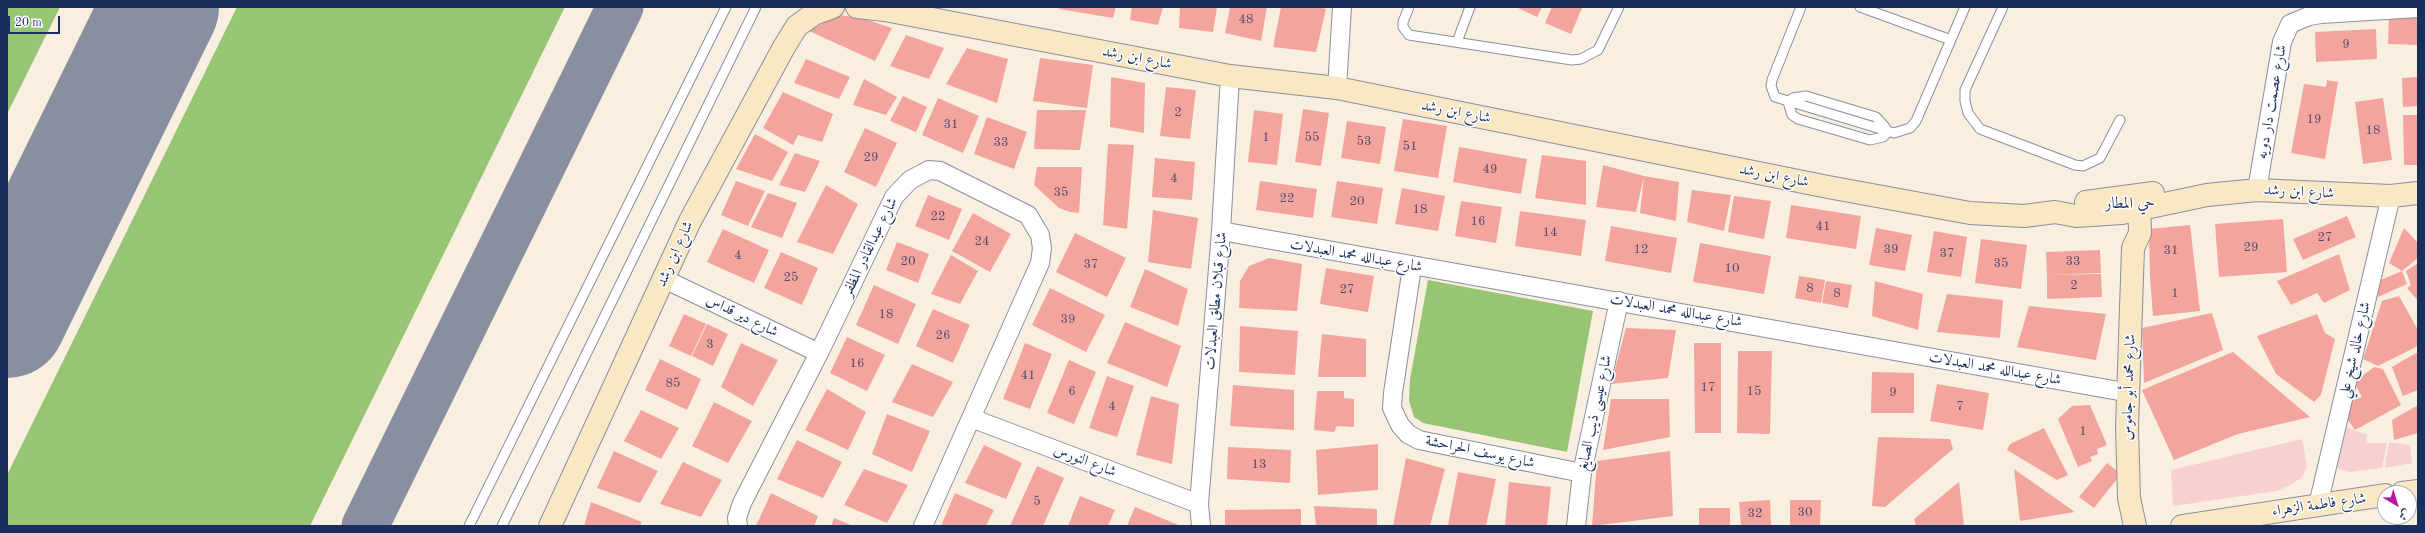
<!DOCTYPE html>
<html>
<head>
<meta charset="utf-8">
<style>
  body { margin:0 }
  #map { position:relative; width:2425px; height:533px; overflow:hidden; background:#f9efe1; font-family:"Old Standard TT",Amiri,serif }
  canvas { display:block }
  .frame { position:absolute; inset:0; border:8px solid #1b2f5e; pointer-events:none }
  .north { position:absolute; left:2377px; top:485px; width:40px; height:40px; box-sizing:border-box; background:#fff; border:1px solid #a4acbf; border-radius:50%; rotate:142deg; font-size:11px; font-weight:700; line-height:16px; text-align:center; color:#1b2f5e }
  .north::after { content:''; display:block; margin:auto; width:14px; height:18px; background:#b5179e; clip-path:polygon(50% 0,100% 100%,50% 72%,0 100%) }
  .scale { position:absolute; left:8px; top:16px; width:52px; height:18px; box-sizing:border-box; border:2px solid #1b2f5e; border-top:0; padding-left:5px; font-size:12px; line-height:14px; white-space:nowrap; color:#1b2f5e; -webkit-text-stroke:3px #fff; paint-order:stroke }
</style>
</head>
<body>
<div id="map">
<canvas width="2425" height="533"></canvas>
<div class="frame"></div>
<div class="north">ش</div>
<div class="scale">20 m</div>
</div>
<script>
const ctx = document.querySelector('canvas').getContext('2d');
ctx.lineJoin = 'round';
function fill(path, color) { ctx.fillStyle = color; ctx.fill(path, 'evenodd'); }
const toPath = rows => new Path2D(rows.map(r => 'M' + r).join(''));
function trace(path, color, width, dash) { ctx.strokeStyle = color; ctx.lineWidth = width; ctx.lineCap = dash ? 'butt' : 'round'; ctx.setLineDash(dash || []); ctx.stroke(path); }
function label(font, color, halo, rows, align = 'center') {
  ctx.font = font + ' "Old Standard TT",Amiri,serif'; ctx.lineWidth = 3; ctx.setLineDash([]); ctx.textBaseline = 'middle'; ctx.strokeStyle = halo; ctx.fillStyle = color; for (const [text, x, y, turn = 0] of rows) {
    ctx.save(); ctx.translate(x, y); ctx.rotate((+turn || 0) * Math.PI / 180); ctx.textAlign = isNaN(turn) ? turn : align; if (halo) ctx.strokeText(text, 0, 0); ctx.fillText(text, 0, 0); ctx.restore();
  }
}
const built = toPath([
  [2341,425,2367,435,2366,443,2387,443,2382,468,2349,472,2339,469,2333,461],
  [2302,439,2307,467,2301,478,2290,485,2277,491,2173,506,2171,470],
  [2389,442,2410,445,2412,463,2385,468]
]);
const green = toPath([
  [7,7,60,7,7,114],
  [237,7,565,7,310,526,7,526,7,475],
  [1428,280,1593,311,1567,452,1423,423,1414,417,1409,401,1410,379]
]);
const taxiway = toPath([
  [365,526,620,7]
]);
const runway = toPath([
  [7,319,160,7]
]);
const building = toPath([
  [1059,7,1116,7,1113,18,1059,9],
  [1132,7,1163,7,1158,25,1130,20],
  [1180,7,1217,7,1213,32,1179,28],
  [1230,7,1267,7,1261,41,1225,33],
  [1281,7,1317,7,1326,9,1316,52,1273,47],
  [1516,7,1542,7,1537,17],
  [1552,7,1582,8,1571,34,1545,23],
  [2418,12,2418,45,2388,44,2389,14],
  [838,15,862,18,892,28,875,61,809,31],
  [2376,29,2377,59,2316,62,2315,32],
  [906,35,944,48,929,79,890,66],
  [967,48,1008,59,997,103,946,84],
  [1040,58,1093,65,1087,108,1033,101],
  [806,59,850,77,839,99,794,83],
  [1111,77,1145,83,1144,133,1110,127],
  [2418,77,2418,106,2403,107,2402,78],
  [864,79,897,97,886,115,853,105],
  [2327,80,2338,82,2325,159,2291,153,2304,84,2326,87],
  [1166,87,1196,90,1190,139,1160,136],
  [783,92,833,114,822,142,798,135,793,145,763,128],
  [903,96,927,107,916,132,890,121],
  [938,98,979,116,963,153,922,135],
  [2383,98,2392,160,2363,164,2355,102],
  [1303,109,1329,113,1321,166,1295,162],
  [1037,110,1086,110,1080,150,1034,149],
  [1254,110,1283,114,1277,165,1248,162],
  [2403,115,2418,115,2418,165,2404,165],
  [987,117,1027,132,1014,169,974,154],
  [1403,119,1447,126,1438,178,1394,171],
  [1347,121,1386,127,1380,164,1341,158],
  [865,128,897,143,876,187,844,172],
  [755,134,788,152,772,181,736,169],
  [1108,144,1134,145,1127,229,1103,225],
  [1459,147,1527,159,1521,194,1453,182],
  [795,153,820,161,805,192,779,185],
  [1542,155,1586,161,1586,205,1535,198],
  [1155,158,1195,162,1192,200,1152,197],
  [1603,165,1644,176,1636,212,1596,207],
  [1037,167,1082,167,1079,213,1070,212,1059,208,1034,185],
  [1644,176,1679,182,1676,221,1640,213],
  [736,181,765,191,748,226,721,215],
  [1260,181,1317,189,1313,218,1256,210],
  [1337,181,1383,188,1377,224,1331,217],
  [826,185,858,204,833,254,797,242],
  [1402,188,1445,196,1438,231,1395,224],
  [1692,190,1731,195,1724,231,1687,222],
  [768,193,797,203,782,238,751,227],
  [928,195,962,209,949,240,915,226],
  [1734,196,1771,201,1764,239,1728,232],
  [1461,201,1502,207,1496,243,1455,236],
  [1791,205,1861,216,1856,249,1786,238],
  [1153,210,1198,218,1191,269,1148,262],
  [1520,211,1586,220,1581,256,1515,246],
  [973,213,1011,234,990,272,952,251],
  [2347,216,2356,237,2303,260,2293,239],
  [2283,219,2287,272,2219,277,2215,224],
  [2190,225,2200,311,2153,316,2150,277,2149,229],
  [1611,226,1677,238,1671,273,1605,261],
  [1876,228,1912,235,1905,271,1869,265],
  [2404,228,2418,243,2418,258,2402,271,2389,263],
  [723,229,769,250,754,283,707,262],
  [1934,231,1967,237,1961,277,1927,272],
  [1075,233,1126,258,1107,297,1056,272],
  [1981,239,2027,245,2021,289,1975,283],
  [897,242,929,254,918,283,886,270],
  [1700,243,1771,256,1764,294,1693,282],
  [2100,250,2101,273,2047,275,2046,252],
  [781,252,818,268,802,305,764,288],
  [2339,254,2350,290,2324,303,2317,293,2291,305,2277,281],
  [951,255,978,271,960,304,931,294],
  [1269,258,1302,264,1297,311,1239,308,1240,281,1249,266],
  [2418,263,2418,301,2407,288,2411,285,2406,271],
  [1326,268,1374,276,1368,312,1320,304],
  [1145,269,1188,289,1178,326,1130,307],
  [2402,271,2407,284,2378,297,2378,281],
  [2101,274,2102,297,2047,299,2047,275],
  [1799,276,1825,280,1821,303,1795,298],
  [1826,281,1852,285,1848,308,1822,303],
  [1875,281,1923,294,1918,330,1872,316],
  [874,285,916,304,898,344,856,325],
  [1050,288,1105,315,1086,352,1032,325],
  [1947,294,2003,300,2000,338,1937,332],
  [2399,296,2418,330,2418,346,2378,366,2363,359,2382,301],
  [2029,306,2106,314,2096,360,2017,347],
  [933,309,970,325,953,363,916,346],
  [2212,313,2223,350,2144,383,2142,328],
  [684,314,706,324,691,356,669,346],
  [2317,314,2325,333,2335,339,2321,395,2314,402,2276,374,2257,336],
  [1125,322,1181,346,1167,387,1107,363],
  [707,324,728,334,713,366,692,356],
  [1240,326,1298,331,1295,375,1239,372],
  [1626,328,1676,330,1668,378,1611,384],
  [1322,334,1366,339,1366,377,1318,377],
  [847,337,885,355,867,391,830,373],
  [741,343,778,360,753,406,721,387],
  [1025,343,1052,354,1030,409,1003,399],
  [1694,343,1721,343,1721,433,1695,433],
  [1738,351,1772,351,1770,434,1737,433],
  [2233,352,2310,417,2238,434,2174,460,2142,390],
  [2418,352,2418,390,2403,396,2392,367],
  [660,359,701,379,687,410,645,390],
  [1069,360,1096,372,1074,424,1047,413],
  [912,364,953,382,933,417,892,402],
  [2374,367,2383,369,2401,405,2355,430,2345,416,2344,404,2362,397,2354,382],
  [1872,372,1914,373,1914,413,1871,413],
  [1107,376,1134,386,1117,437,1089,428],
  [1937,384,1989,393,1983,430,1930,421],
  [1233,385,1294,390,1294,430,1230,426],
  [827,389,866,412,848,450,805,430],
  [1317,391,1344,391,1344,398,1354,399,1354,427,1337,426,1334,432,1314,430],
  [1151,396,1179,404,1172,464,1136,455],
  [1611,399,1669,399,1670,437,1603,450],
  [714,402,752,421,728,463,692,446],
  [2090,405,2107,445,2097,449,2098,454,2090,457,2092,461,2078,467,2058,419,2072,406],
  [2418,405,2418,433,2394,440,2392,420],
  [641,410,679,428,661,459,624,441],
  [887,414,930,431,912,472,872,454],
  [2044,428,2068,475,2057,480,2007,450,2010,444],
  [1878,437,1950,439,1953,449,1885,507,1872,506],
  [797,440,842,462,823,498,777,479],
  [1378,444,1378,490,1318,495,1316,450],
  [984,445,1022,463,1006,499,965,483],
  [1228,447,1291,450,1290,483,1227,479],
  [614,451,658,471,640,503,597,488],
  [1670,451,1673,516,1592,526,1597,461],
  [1406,458,1445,469,1430,526,1393,526],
  [683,462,722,480,701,517,660,504],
  [2107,463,2121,474,2094,508,2079,497],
  [1037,466,1064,478,1043,526,1010,526],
  [864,469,908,485,887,523,844,505],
  [2014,469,2075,512,2020,521],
  [1458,472,1496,479,1486,526,1448,525],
  [1509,482,1551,487,1547,526,1505,526],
  [1959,482,1964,526,1916,526,1914,519],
  [771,493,818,516,814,526,756,526],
  [955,493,994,510,986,526,941,526],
  [1080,496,1115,510,1108,526,1068,526],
  [1770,500,1771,526,1741,526,1739,502],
  [1790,500,1821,500,1820,526,1790,526],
  [591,502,642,522,640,526,584,526],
  [1314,506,1377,509,1377,526,1316,526],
  [1135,507,1181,526,1127,526],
  [1699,508,1730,508,1730,526,1699,526],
  [1301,509,1301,526,1225,526,1225,510],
  [834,518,853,526,831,526]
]);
const lane = toPath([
  [1409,7,1403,22,1403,27,1409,35,1572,60,1581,59,1598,50,1619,7],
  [1801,7,1772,80,1771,86,1775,97,1894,133,1910,128,1916,121,1965,7],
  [1860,7,1951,40],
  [2003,7,1965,90,1965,101,1968,113,1980,129,2075,165,2083,166,2100,158,2120,120],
  [1457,42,1470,7],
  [1806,96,1876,117,1885,127,1887,133,1883,137,1870,140,1798,119,1792,115,1788,102,1793,98,1806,96],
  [469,526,726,7],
  [502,526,756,7]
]);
const street = toPath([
  [1337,88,1342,7],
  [2257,190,2282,42,2290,24,2309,16,2321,14,2418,8],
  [1221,231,2130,393],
  [1412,267,1393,393,1392,408,1400,425,1408,434,1419,440,1582,473],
  [664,279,819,353],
  [971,418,1199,504],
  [2318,505,2391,196],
  [738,526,737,518,742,503,819,353,894,197,910,180,929,170,940,171,1028,215,1040,235,1042,248,1040,263,923,526],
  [1201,526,1199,504,1221,231,1230,76],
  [1576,526,1582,473,1619,301]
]);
const secondary = toPath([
  [857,7,885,10,1230,76,1337,88,1828,187,1970,213,2024,216,2055,212,2076,216,2122,213,2207,195,2257,190,2391,196,2418,193],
  [2086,202,2153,193],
  [2402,493,2418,491],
  [550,526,690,221,784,47,797,26,814,14,833,7],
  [2135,526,2129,498,2127,428,2133,248,2140,233,2139,196],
  [2182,526,2385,495]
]);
const numberNames = [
  ["48",1246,20],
  ["9",2346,45],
  ["2",1178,113],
  ["19",2314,120],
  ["31",951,125],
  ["18",2373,131],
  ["1",1266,138],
  ["55",1312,138],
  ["53",1364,142],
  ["33",1001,143],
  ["51",1410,147],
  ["29",871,158],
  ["49",1490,170],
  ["4",1174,179],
  ["35",1061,193],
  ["22",1287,199],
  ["20",1357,202],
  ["18",1420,210],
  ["22",938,217],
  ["16",1478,222],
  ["41",1823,227],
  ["14",1550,233],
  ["27",2325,238],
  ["24",982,242],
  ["29",2251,248],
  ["12",1641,250],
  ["39",1891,250],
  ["31",2171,251],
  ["37",1947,254],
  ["4",738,256],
  ["20",908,262],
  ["33",2073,262],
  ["35",2001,264],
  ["37",1091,265],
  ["10",1732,269],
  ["25",791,278],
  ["2",2074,286],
  ["8",1810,289],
  ["27",1347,290],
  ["8",1837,294],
  ["1",2175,294],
  ["18",886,315],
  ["39",1068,320],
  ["26",943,336],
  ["3",710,345],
  ["16",857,364],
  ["41",1028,376],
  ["85",673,384],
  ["17",1708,388],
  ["6",1072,392],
  ["15",1754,392],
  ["9",1893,393],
  ["4",1112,407],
  ["7",1960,407],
  ["1",2083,432],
  ["13",1259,465],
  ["5",1037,502],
  ["30",1805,513],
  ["32",1755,514]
];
const streetNames = [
  ["شارع ابن رشد",1137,58,11],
  ["شارع عصمت دار دويه",2272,102,-80],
  ["شارع ابن رشد",1456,112,11],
  ["شارع ابن رشد",1774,176,11],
  ["شارع ابن رشد",2299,192,3],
  ["شارع عبدالقادر المظفر",870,247,-64],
  ["شارع ابن رشد",675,254,-66],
  ["شارع عبدالله محمد العبدلات",1356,256,10],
  ["شارع قبلان مطلق العبدلات",1216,301,-85],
  ["شارع عبدالله محمد العبدلات",1676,311,10],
  ["شارع دير قداس",742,316,26],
  ["شارع خالد شيخ علي",2355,350,-77],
  ["شارع عبدالله محمد العبدلات",1995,369,10],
  ["شارع محمد أبو جاموس",2129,387,-88],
  ["شارع عيسى ذيب الصايغ",1595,413,-78],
  ["شارع يوسف الحراحشة",1480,452,12],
  ["شارع النورس",1085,461,21],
  ["شارع فاطمة الزهراء",2319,505,-8]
];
const neighbourhoodNames = [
  ["حي المطار",2130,204]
];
fill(built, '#f7d0cf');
fill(green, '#97c574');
trace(taxiway, '#8a8fa0', 47);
trace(runway, '#8a8fa0', 118);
fill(building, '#f3a49d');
trace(lane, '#8a8fa0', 11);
trace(street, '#8a8fa0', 20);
trace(secondary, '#8a8fa0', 24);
trace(lane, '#fff', 9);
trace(street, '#fff', 18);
trace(secondary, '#fae7c3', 22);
label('13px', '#514c6e', null, numberNames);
label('15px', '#1b2f5e', '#fff', streetNames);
label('16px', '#1b2f5e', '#fff', neighbourhoodNames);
</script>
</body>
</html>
